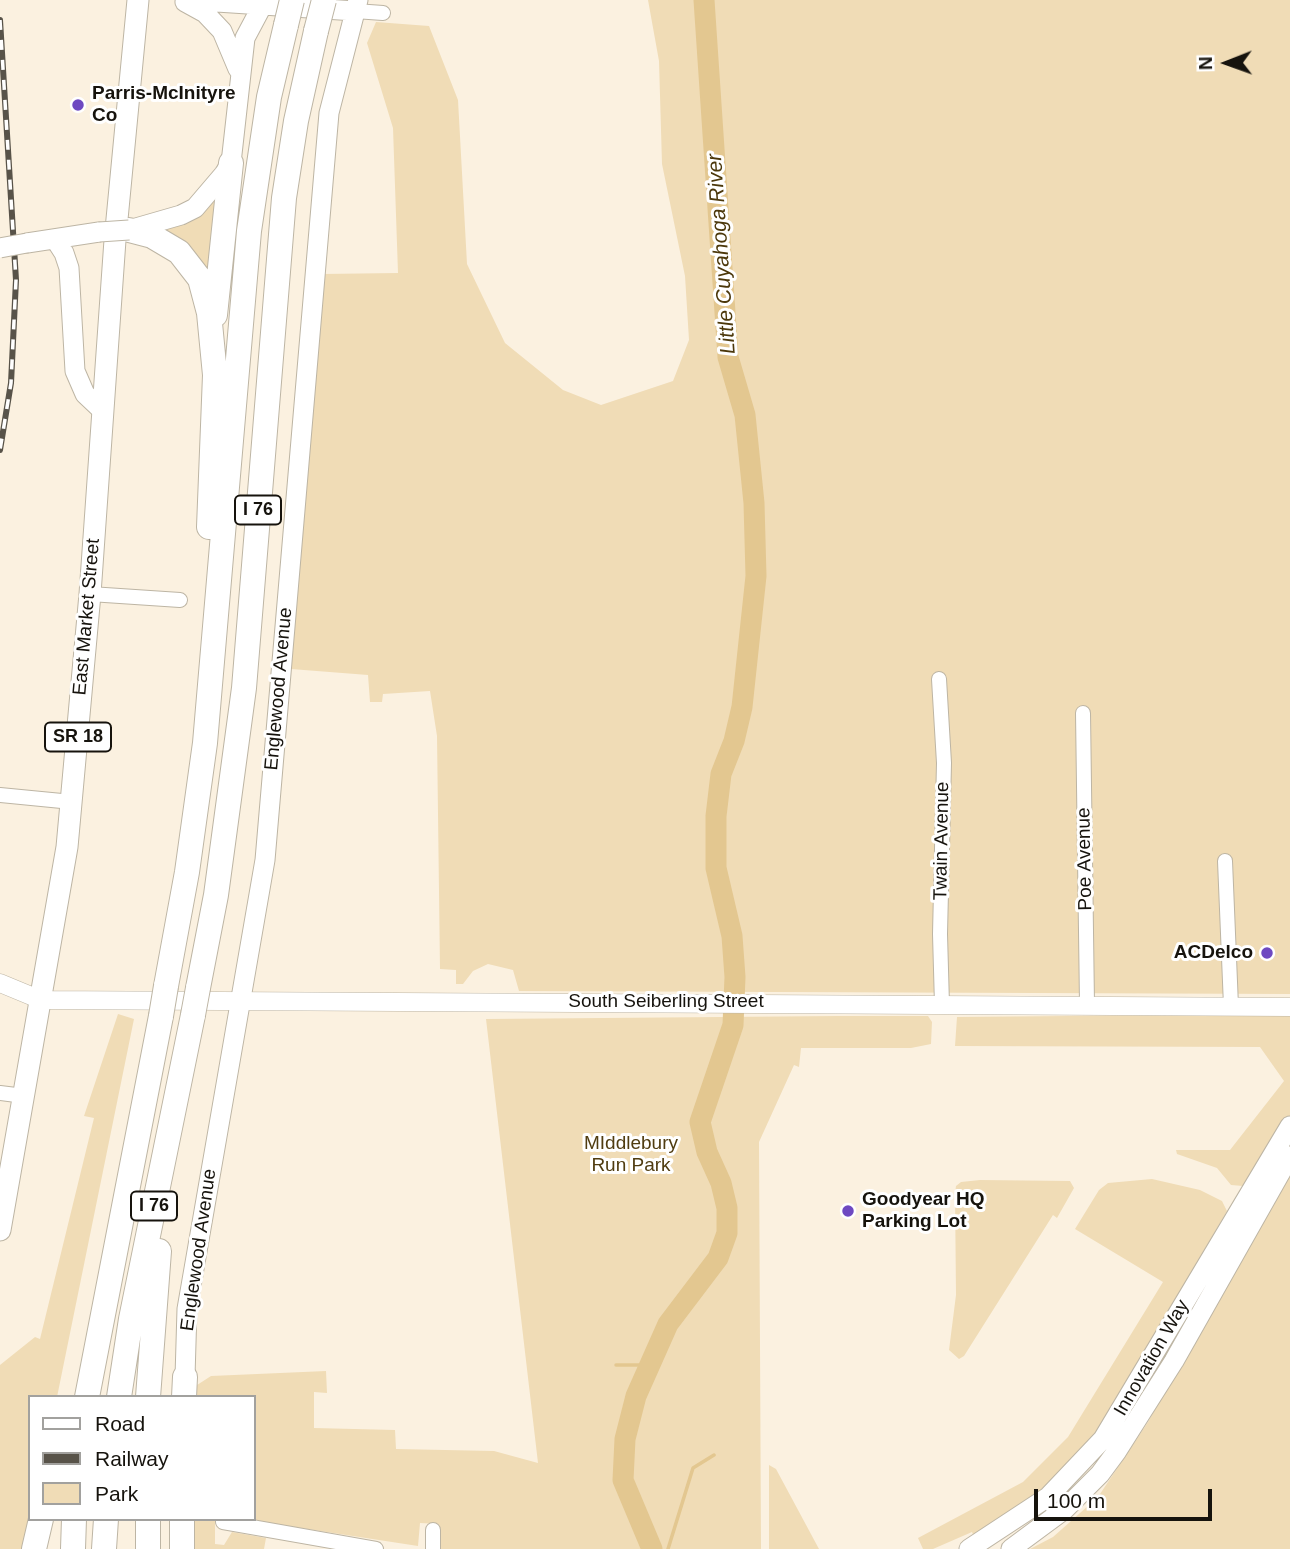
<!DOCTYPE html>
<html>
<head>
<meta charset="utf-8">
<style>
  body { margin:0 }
  #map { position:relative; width:1290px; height:1549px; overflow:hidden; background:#fbf1e0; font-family:Arial,sans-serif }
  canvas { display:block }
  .legend { position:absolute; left:28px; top:1395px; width:228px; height:126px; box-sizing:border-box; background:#fff; border:2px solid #a2a19e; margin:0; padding:9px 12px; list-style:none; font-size:21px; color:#16130d }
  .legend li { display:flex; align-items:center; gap:14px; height:35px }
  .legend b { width:35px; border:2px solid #a2a19e }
  .north { position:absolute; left:1192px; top:28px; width:70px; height:70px; -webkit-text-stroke:5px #fff; paint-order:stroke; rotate:269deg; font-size:19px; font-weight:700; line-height:28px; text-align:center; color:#16130d }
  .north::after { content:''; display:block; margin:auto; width:24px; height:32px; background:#16130d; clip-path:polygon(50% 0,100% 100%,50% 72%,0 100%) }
  .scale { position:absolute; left:1034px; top:1489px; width:178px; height:32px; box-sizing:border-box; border:4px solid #16130d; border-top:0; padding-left:9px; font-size:21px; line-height:24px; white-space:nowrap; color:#16130d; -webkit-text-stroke:5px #fff; paint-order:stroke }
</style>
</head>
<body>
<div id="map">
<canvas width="1290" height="1549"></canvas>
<ul class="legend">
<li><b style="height:9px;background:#fff"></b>Road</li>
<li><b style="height:9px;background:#585349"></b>Railway</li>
<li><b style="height:19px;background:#f0dcb6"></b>Park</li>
</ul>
<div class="north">N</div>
<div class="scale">100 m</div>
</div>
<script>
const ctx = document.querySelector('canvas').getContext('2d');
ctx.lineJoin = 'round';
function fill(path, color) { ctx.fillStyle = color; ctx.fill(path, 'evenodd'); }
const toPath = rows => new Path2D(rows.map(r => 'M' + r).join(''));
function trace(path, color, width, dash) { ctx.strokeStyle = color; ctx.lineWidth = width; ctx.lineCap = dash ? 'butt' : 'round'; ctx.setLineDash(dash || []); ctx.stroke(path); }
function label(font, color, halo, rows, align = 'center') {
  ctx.font = font + ' Arial,sans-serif'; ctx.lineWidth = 6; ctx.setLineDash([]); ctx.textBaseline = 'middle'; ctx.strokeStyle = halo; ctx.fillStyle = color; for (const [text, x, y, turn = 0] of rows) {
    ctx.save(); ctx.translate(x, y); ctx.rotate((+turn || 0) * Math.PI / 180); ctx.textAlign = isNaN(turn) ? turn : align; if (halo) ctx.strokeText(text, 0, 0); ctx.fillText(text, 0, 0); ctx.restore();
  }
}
const green = toPath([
  [648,0,1290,0,1290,994,519,991,513,970,488,964,473,971,463,984,456,984,456,970,440,969,437,736,430,691,383,694,382,702,370,702,368,675,291,669,322,274,398,273,393,128,367,43,376,22,429,26,458,100,467,264,505,343,563,390,601,405,673,381,689,340,685,276,662,164,659,61],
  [219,188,212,285,158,227],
  [118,1014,134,1019,57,1397,30,1397,30,1519,26,1549,0,1549,0,1365,35,1337,40,1339,94,1118,84,1116],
  [1290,1014,1290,1119,1243,1186,1231,1185,1217,1168,1177,1154,1176,1150,1230,1150,1284,1081,1260,1047,955,1046,957,1017],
  [838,1016,928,1016,932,1022,931,1044,911,1048,801,1048,799,1067,794,1065,759,1142,761,1549,441,1549,439,1524,420,1523,418,1546,242,1519,254,1519,254,1397,190,1397,194,1387,211,1376,326,1371,327,1393,314,1392,314,1428,395,1430,396,1449,494,1451,538,1463,486,1019],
  [1290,1169,1290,1549,1030,1549,1053,1537,1098,1497,1148,1422],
  [1152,1179,1200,1190,1222,1201,1227,1211,1101,1427,1033,1501,975,1539,972,1532,933,1549,923,1549,918,1538,1023,1482,1068,1437,1163,1282,1075,1229,1099,1190,1108,1183],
  [980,1180,1070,1181,1074,1188,1057,1218,1053,1215,964,1356,959,1359,949,1350,956,1295,955,1193,956,1186,961,1182],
  [769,1465,776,1469,819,1549,769,1549],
  [191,1519,215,1519,215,1544,224,1545,232,1532,266,1538,264,1549,190,1549]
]);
const stream = toPath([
  [616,1365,650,1365],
  [668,1549,693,1468,714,1455]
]);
const river = toPath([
  [652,1549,623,1480,625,1439,636,1396,668,1324,718,1258,727,1233,727,1208,721,1183,707,1152,700,1122,733,1025,735,977,732,936,716,868,716,816,721,774,734,741,742,707,756,576,754,503,745,415,728,357,704,0]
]);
const minor = toPath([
  [355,11,383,13],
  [90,594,180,600],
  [939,679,944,763,940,934,942,1005],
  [1083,713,1087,1004],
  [0,795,72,802],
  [1225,861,1231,1006],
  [0,1093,24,1096],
  [223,1522,376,1549],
  [433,1549,433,1530]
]);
const tertiary = toPath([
  [0,983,41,1000,1290,1007]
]);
const secondary = toPath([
  [186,0,355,11],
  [185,2,205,13,222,31,238,69],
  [129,230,181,215,195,208,224,174,231,163,245,38,262,6],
  [55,239,64,253,69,268,75,371,85,394,103,411],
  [27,243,99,232],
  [185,1377,187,1309,265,860,329,113,358,0],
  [969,1549,1048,1497,1103,1439,1290,1126],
  [1011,1549,1065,1509,1100,1474,1117,1451,1174,1361,1290,1156]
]);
const primary = toPath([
  [0,1230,67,847,90,594,115,240,138,0]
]);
const motorway = toPath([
  [129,230,152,236,179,252,200,279,209,313,215,375,209,527],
  [215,315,231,163],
  [166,986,187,872,205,743,249,231,269,97,286,25],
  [198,988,216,895,244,688,284,198,296,121,316,31],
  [87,1397,161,1016],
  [119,1397,131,1319,193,1015],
  [148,1397,159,1251],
  [184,1397,185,1377],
  [148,1519,148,1549],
  [182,1519,182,1549],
  [34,1549,41,1519],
  [73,1549,74,1519],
  [104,1549,106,1519]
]);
const rail = toPath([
  [0,20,16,280,11,383,0,450]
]);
const secondaryBridge = toPath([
  [99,232,129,230],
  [0,248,27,243]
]);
const motorwayBridge = toPath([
  [286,25,292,0],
  [316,31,324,0],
  [193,1015,198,988],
  [161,1016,166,986]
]);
const markers = [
  [78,105,7,"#6e49c1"],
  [1267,953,7,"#6e49c1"],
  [848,1211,7,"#6e49c1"]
];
const shields = [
  [258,510,46],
  [78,737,66],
  [154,1206,46]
];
const shieldNames = [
  ["I 76",258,510],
  ["SR 18",78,737],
  ["I 76",154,1206]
];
const poiNames = [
  ["Parris-McInityre",92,94],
  ["Co",92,116],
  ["ACDelco",1253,953,"right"],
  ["Goodyear HQ",862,1200],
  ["Parking Lot",862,1222]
];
const streetNames = [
  ["East Market Street",87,617,-85],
  ["Englewood Avenue",279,689,-85],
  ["Twain Avenue",942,841,-89],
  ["Poe Avenue",1085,859,-91],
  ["South Seiberling Street",666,1002],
  ["Englewood Avenue",199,1250,-82],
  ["Innovation Way",1152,1358,-60]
];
const parkNames = [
  ["MIddlebury",631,1144],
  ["Run Park",631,1166]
];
const waterNames = [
  ["Little Cuyahoga River",722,254,-94]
];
fill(green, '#f0dcb6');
trace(stream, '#e3c790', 3.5);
trace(river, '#e3c790', 21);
trace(minor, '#bdb5a4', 16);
trace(tertiary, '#bdb5a4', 19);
trace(secondary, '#bdb5a4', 21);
trace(primary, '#bdb5a4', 23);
trace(motorway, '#bdb5a4', 26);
trace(minor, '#fff', 14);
trace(tertiary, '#fff', 18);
trace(secondary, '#fff', 19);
trace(primary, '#fff', 21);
trace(motorway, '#fff', 24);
trace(rail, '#585349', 6);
trace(rail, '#fff', 3.5, [10]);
trace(secondaryBridge, '#bdb5a4', 21, []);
trace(motorwayBridge, '#bdb5a4', 26, []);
trace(secondaryBridge, '#fff', 19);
trace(motorwayBridge, '#fff', 24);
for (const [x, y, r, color] of markers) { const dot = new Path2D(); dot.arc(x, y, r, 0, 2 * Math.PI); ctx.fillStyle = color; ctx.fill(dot); trace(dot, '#fff', 2.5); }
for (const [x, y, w] of shields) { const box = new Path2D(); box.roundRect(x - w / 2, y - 14.5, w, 29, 5); ctx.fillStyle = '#fff'; ctx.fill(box); trace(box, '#16130d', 2); }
label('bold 18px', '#16130d', null, shieldNames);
label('bold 19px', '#16130d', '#fff', poiNames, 'left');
label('19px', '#16130d', '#fff', streetNames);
label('19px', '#503c10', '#fff', parkNames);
label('italic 21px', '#4c380b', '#fff', waterNames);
</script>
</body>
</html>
